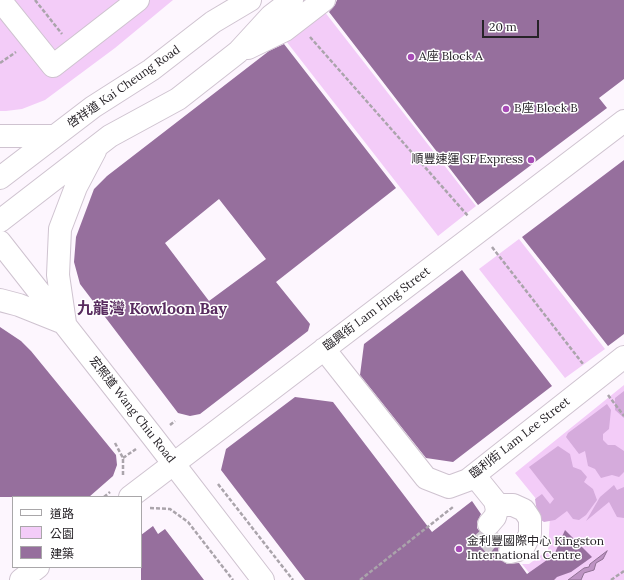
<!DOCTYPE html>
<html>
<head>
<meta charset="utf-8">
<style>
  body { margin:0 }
  #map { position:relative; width:624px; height:580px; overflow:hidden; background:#fdf6fe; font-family:Lora,"Noto Sans TC",serif }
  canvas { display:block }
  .legend { position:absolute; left:12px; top:496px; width:130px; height:72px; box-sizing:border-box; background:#fff; border:1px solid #a9a7a9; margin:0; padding:5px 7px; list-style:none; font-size:12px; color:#272328 }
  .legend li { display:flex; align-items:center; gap:8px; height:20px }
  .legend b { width:20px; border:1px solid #a9a7a9 }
  .scale { position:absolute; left:482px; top:20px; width:57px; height:18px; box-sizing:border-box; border:2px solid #272328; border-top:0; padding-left:5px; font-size:12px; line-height:14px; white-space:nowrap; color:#272328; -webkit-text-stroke:3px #fff; paint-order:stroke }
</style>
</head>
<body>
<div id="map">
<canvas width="624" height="580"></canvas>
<ul class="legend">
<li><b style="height:5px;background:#fff"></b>道路</li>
<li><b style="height:11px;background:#f3ccf8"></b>公園</li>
<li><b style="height:11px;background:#966f9d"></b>建築</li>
</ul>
<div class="scale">20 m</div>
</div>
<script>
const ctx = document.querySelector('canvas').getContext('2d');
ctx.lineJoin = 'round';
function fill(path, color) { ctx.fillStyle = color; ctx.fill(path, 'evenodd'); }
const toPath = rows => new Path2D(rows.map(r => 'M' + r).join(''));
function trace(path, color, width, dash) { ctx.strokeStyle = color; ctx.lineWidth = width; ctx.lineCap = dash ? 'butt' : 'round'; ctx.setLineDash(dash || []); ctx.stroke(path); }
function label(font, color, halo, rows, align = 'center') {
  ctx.font = font + ' Lora,"Noto Sans TC",serif'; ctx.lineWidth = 3; ctx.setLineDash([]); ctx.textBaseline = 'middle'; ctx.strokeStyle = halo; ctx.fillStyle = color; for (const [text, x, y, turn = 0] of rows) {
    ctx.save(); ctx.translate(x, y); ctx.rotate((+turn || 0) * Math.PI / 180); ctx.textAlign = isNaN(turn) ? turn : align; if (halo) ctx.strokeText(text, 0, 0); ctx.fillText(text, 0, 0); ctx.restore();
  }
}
const green = toPath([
  [0,0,173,0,115,48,45,100,22,109,6,111,0,111],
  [324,11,476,206,438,236,286,41],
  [519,239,605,349,565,378,479,269],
  [624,385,624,580,535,580,522,564,529,564,548,550,550,516,515,473]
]);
const forest = toPath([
  [624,391,624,418,615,410,615,398],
  [607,404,611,410,609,429,603,434,603,440,608,445,615,445,624,451,624,472,619,477,612,475,601,478,595,469,588,466,585,451,579,454,566,437,568,433],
  [558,446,570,454,573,467,581,470,587,477,584,482,593,489,597,500,586,515,579,520,573,519,567,511,555,520,544,522,538,518,535,499,542,494,550,504,554,499,529,467],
  [614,485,617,490,624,487,624,518,617,517,609,502,586,521,600,497]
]);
const water = toPath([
  [607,551,603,559,596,563,594,570,584,573,581,580,568,580,584,568,589,567,590,564,607,551]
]);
const building = toPath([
  [337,0,624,0,624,79,599,98,607,108,478,205,329,12,335,5],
  [284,44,396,188,276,282,310,324,308,331,200,414,190,416,178,413,80,284,74,262,76,237,94,189,107,176,269,51],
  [219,199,266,259,209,301,165,243],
  [624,160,624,334,608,346,522,237],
  [462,270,552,386,453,462,426,458,360,375,364,344],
  [0,327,21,341,31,351,116,455,117,465,113,476,89,497,0,497],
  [295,397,333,402,432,532,472,501,481,514,477,522,477,528,481,533,487,536,496,534,503,542,498,549,498,555,501,560,507,564,519,563,527,574,554,555,565,530,592,557,571,572,557,577,554,580,305,580,221,470,226,449],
  [153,526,158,534,165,529,204,580,141,580,141,535]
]);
const minorTunnel = toPath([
  [481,530,494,545,504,553,510,552]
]);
const path = toPath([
  [35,0,62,34],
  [310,37,468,216],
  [0,63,16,52],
  [492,247,583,364],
  [608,395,624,416],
  [170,425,175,421],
  [115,443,123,458,123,476],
  [123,458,136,449],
  [218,484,293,580],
  [104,497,110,492],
  [150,508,170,509,188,522,233,580],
  [360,580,453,507],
  [611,580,624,571]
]);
const minor = toPath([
  [0,0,53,66,138,0],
  [324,349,426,478,449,487,468,480,624,357],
  [474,475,495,501,497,510,495,517,489,524],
  [130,497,624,121],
  [496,505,513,505,524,510,530,519,530,534,524,546,518,550,510,552],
  [21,580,38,567]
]);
const major = toPath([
  [248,48,285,30,324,0],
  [0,136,54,136],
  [0,178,93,107,151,70,213,22,250,0],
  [0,221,110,136,178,99,238,52,271,16,292,0],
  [0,242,153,437,263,580],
  [0,300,19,305,64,323],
  [65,323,58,275,60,229,76,187,95,151]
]);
const markers = [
  [411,57,4,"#a74bb6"],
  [506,109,4,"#a74bb6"],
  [531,160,4,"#a74bb6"],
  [459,549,4,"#a74bb6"]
];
const poiNames = [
  ["A座 Block A",419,57],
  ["B座 Block B",514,109],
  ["順豐速運 SF Express",523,160,"right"],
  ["金利豐國際中心 Kingston",467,542],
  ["International Centre",467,556]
];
const streetNames = [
  ["啓祥道 Kai Cheung Road",124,87,-35],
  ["臨興街 Lam Hing Street",377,309,-37],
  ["宏照道 Wang Chiu Road",132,410,52],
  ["臨利街 Lam Lee Street",520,438,-38]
];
const districtNames = [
  ["九龍灣 Kowloon Bay",152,309]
];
fill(green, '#f3ccf8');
fill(forest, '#d5abdc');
fill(water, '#bd93c3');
trace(water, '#907194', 1);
fill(building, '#966f9d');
trace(minorTunnel, '#d2ccd3', 22, [22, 11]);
trace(minor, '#cfc3d0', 24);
trace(major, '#cfc3d0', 24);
trace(path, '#aaa4ab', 2.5, [4, 2]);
trace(minor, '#fff', 22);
trace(major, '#fff', 22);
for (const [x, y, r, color] of markers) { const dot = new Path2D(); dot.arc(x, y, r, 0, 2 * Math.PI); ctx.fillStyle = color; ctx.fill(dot); trace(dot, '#fff', 1.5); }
label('12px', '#272328', '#fff', poiNames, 'left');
label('12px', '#272328', '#fff', streetNames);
label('bold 16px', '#582b5f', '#fff', districtNames);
</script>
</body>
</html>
